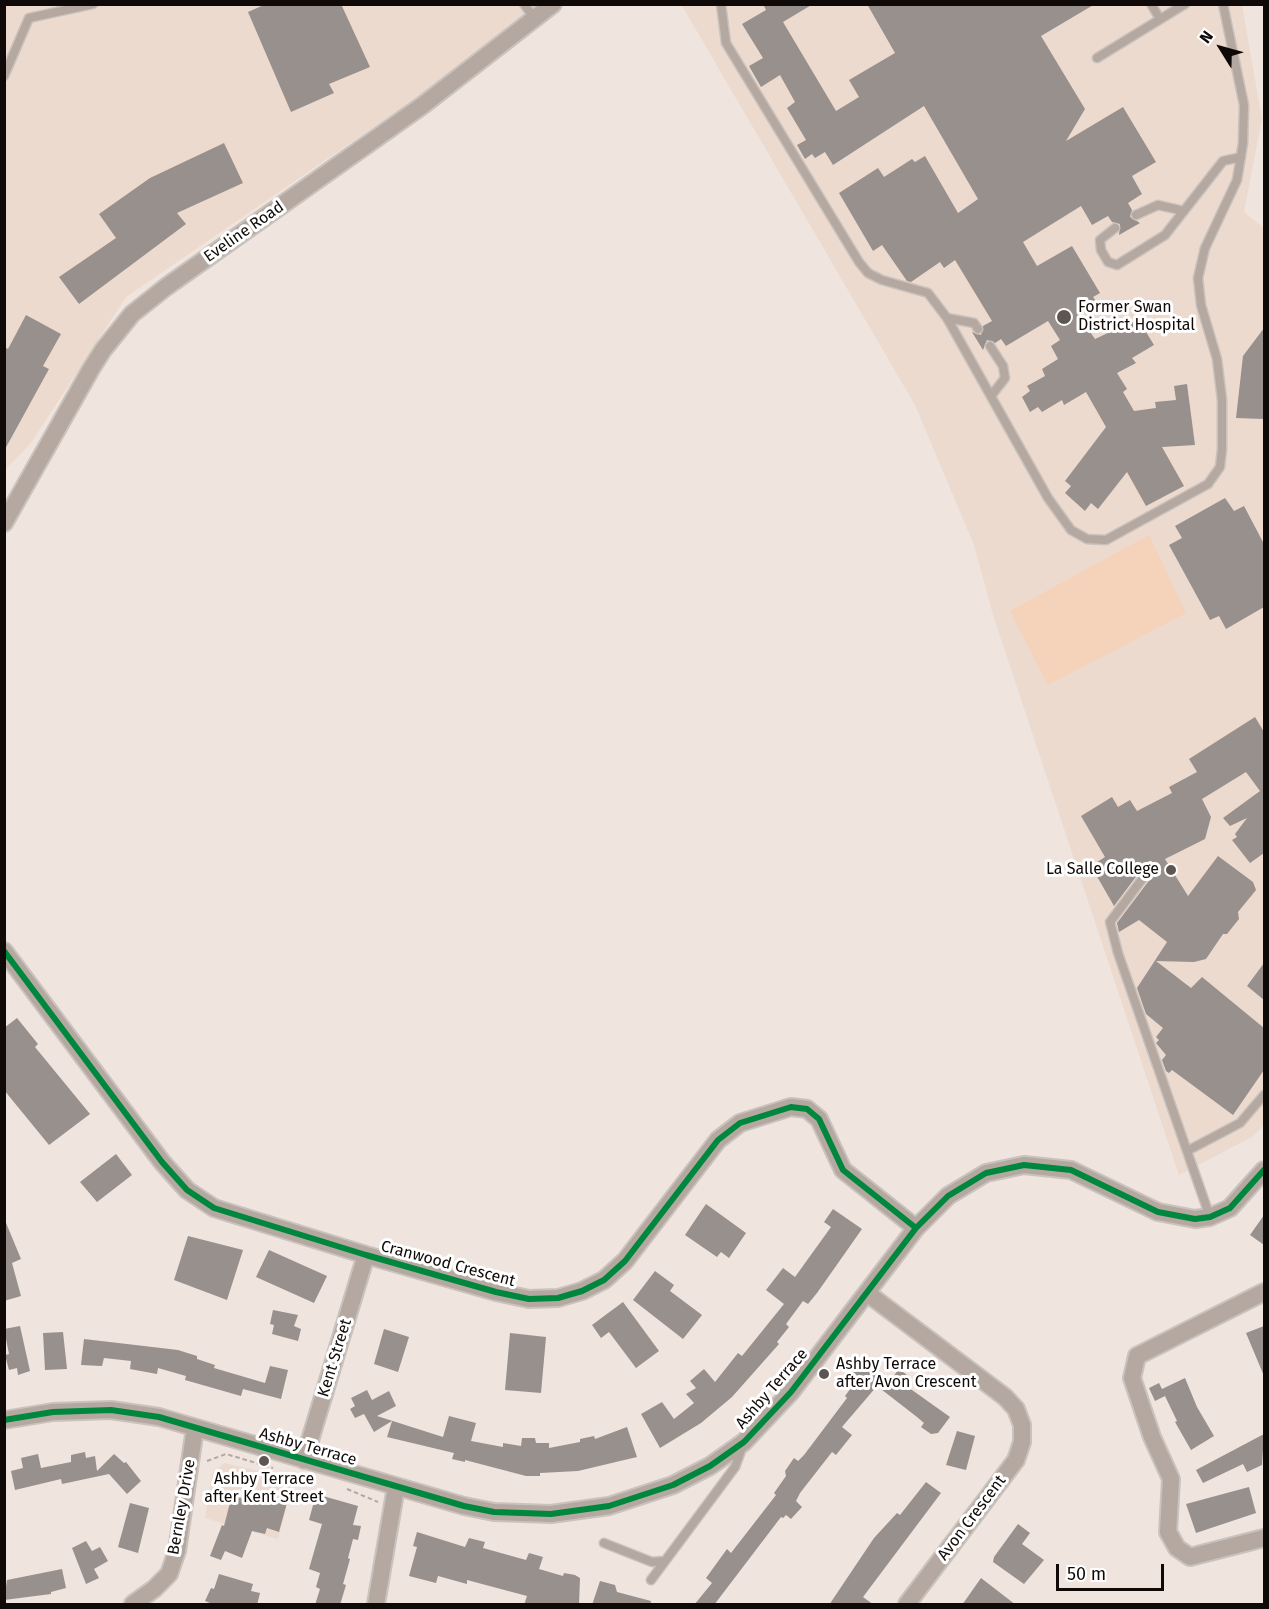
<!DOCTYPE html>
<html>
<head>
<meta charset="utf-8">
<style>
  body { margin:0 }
  #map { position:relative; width:1269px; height:1609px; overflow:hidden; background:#efe4de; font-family:"Fira Sans",sans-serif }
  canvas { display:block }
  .frame { position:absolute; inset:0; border:6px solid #0f0a07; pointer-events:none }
  .north { position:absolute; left:1191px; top:18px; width:60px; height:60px; -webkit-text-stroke:4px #fff; paint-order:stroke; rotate:307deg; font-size:16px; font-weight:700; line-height:24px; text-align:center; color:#0f0a07 }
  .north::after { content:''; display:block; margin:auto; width:21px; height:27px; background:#0f0a07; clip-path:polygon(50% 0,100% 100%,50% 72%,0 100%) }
  .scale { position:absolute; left:1056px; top:1564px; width:108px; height:27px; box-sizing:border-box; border:3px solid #0f0a07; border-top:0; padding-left:8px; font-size:18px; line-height:21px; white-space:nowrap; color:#0f0a07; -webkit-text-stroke:4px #fff; paint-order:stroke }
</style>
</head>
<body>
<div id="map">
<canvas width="1269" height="1609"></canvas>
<div class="frame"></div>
<div class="north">N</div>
<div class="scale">50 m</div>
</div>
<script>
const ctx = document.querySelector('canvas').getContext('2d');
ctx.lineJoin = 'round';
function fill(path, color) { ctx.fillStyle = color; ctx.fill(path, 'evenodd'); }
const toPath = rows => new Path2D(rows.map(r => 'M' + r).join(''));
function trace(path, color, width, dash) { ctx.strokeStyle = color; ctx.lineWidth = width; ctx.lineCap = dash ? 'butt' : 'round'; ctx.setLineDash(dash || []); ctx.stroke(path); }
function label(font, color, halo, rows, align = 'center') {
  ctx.font = font + ' "Fira Sans",sans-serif'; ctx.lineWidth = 6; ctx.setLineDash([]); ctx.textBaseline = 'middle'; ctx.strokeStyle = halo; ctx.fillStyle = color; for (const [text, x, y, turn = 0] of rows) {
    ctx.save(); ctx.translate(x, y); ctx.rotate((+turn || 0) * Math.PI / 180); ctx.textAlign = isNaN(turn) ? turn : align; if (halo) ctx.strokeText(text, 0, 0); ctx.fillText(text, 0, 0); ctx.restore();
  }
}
const built = toPath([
  [534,4,540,13,126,297,31,443,5,470,4,5],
  [681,4,1242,5,1262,119,1244,212,1264,228,1264,1125,1252,1137,1179,1175,993,615,974,545,915,405],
  [224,1463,293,1479,278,1539,205,1518,212,1475]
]);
const green = toPath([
  [1149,535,1186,613,1048,685,1010,611]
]);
const building = toPath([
  [266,4,341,4,370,67,329,84,334,93,291,112,248,12],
  [763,4,813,4,783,22,836,111,859,97,849,80,895,53,867,4,1095,4,1041,36,1085,109,1066,141,1123,107,1156,162,1132,176,1142,194,1128,203,1132,210,1130,217,1140,223,1119,235,1120,224,1112,222,1108,216,1092,225,1081,206,1023,242,1037,266,1072,246,1100,293,1093,297,1098,304,1079,316,1095,339,1138,319,1154,345,1132,358,1136,363,1117,373,1127,389,1123,392,1134,411,1156,408,1155,402,1176,400,1174,386,1187,384,1195,445,1162,447,1184,486,1146,506,1127,472,1098,509,1091,503,1085,511,1065,493,1071,486,1065,481,1106,427,1086,392,1064,405,1062,400,1042,412,1038,407,1030,412,1022,397,1030,391,1027,386,1045,376,1042,369,1058,359,1051,346,1060,340,1048,321,1006,346,1001,339,995,343,987,340,983,350,972,332,981,335,983,326,992,321,955,260,944,268,940,262,911,282,907,281,882,245,873,251,839,193,878,168,884,177,912,159,915,162,925,156,958,213,978,199,924,106,833,165,825,152,815,158,812,154,805,159,797,145,806,140,787,108,795,102,780,75,761,87,749,66,763,58,742,24,766,10],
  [224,143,243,183,177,213,186,224,79,304,59,277,116,238,99,214,150,178],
  [26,315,61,334,43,366,49,369,4,451,4,347,8,349],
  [1264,328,1264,419,1236,418,1243,356],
  [1225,498,1234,511,1244,506,1264,544,1264,607,1226,629,1219,616,1210,620,1169,545,1182,538,1175,526],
  [1255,717,1264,732,1264,853,1250,863,1232,840,1237,837,1235,834,1247,818,1230,826,1223,818,1260,791,1246,772,1202,799,1211,817,1205,839,1165,859,1188,896,1218,856,1253,882,1256,890,1238,912,1239,919,1227,934,1223,934,1206,959,1194,962,1156,961,1191,988,1202,977,1264,1028,1264,1070,1233,1115,1172,1070,1169,1073,1166,1071,1162,1060,1166,1055,1156,1043,1159,1040,1156,1037,1163,1028,1146,1014,1137,988,1167,942,1139,920,1119,932,1117,923,1154,874,1155,867,1149,864,1144,866,1114,906,1091,866,1105,857,1081,816,1112,797,1118,807,1130,800,1137,811,1172,793,1169,787,1197,772,1189,759],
  [1264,963,1264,1000,1247,986],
  [17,1018,38,1044,35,1047,90,1114,49,1145,4,1090,4,1028],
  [116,1154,132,1175,97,1202,80,1182],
  [706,1204,746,1233,729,1258,721,1252,717,1257,685,1235],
  [833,1209,862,1229,817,1293,808,1304,803,1301,786,1324,789,1327,777,1342,779,1344,732,1397,701,1423,660,1448,641,1414,662,1402,674,1419,694,1403,686,1394,696,1388,690,1381,704,1369,715,1382,738,1353,742,1356,784,1304,766,1290,783,1268,795,1277,831,1227,824,1222],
  [1264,1215,1264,1245,1250,1235],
  [4,1218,21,1259,12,1263,21,1296,4,1301],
  [188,1236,243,1250,227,1300,174,1280],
  [269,1250,327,1276,314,1303,256,1277],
  [655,1271,674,1285,670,1291,702,1315,683,1339,633,1300],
  [623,1302,659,1351,636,1368,609,1332,601,1338,592,1325],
  [273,1310,298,1315,294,1326,301,1329,298,1341,272,1334,274,1325,270,1324],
  [20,1326,30,1371,18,1375,17,1368,9,1370,5,1355,9,1354,4,1329],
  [1264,1326,1264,1376,1246,1333],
  [384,1329,409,1337,398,1372,374,1364],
  [63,1332,67,1369,45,1370,43,1333],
  [510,1333,546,1337,541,1393,505,1390],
  [84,1339,178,1350,197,1356,197,1359,215,1365,214,1368,265,1383,270,1366,288,1370,281,1399,243,1389,241,1396,185,1380,186,1376,158,1368,157,1374,130,1369,131,1361,104,1358,102,1366,81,1365],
  [865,1363,889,1382,899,1369,911,1378,905,1385,950,1417,938,1433,931,1434,921,1427,924,1423,917,1417,877,1386,842,1427,852,1435,836,1455,832,1452,800,1493,796,1501,802,1507,791,1519,786,1515,783,1518,781,1517,714,1605,694,1605,712,1583,706,1578,727,1549,731,1553,776,1495,774,1493,786,1476,785,1471,794,1458,798,1461,804,1455,847,1398,845,1396,856,1381,849,1376,857,1365,861,1368],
  [1185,1378,1197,1407,1214,1436,1191,1450,1175,1422,1177,1421,1165,1396,1155,1401,1149,1388,1159,1383,1162,1389],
  [367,1390,372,1400,389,1391,396,1406,377,1416,443,1437,449,1416,476,1423,471,1441,503,1447,503,1443,521,1446,522,1438,535,1438,536,1443,549,1443,549,1448,580,1442,580,1439,594,1436,595,1439,627,1427,637,1457,578,1471,540,1473,540,1476,526,1476,465,1460,465,1462,452,1459,454,1453,387,1437,392,1421,374,1432,364,1414,355,1418,350,1409,355,1406,351,1398],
  [957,1431,975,1436,966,1470,946,1465],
  [1264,1434,1262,1465,1247,1472,1243,1464,1203,1483,1196,1470],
  [85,1452,86,1458,95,1456,97,1471,114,1454,124,1463,126,1462,141,1481,127,1494,109,1474,62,1484,61,1479,15,1490,11,1471,23,1468,21,1458,38,1454,41,1468,71,1462,71,1455],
  [926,1482,941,1493,863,1597,874,1605,829,1605,874,1538,897,1513,900,1515],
  [1249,1487,1256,1513,1196,1533,1186,1504],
  [316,1494,358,1506,353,1525,361,1526,358,1540,353,1539,348,1558,350,1559,343,1584,346,1585,340,1605,315,1605,320,1589,316,1587,320,1573,309,1569,322,1524,309,1520],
  [232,1495,259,1504,260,1500,269,1502,270,1498,287,1503,279,1532,267,1528,265,1534,252,1531,242,1558,225,1551,221,1560,210,1556,222,1525,224,1526],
  [130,1503,149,1508,138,1553,118,1547],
  [1018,1524,1030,1533,1022,1544,1044,1560,1024,1584,993,1562,994,1557],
  [417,1532,465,1547,469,1538,485,1542,483,1548,526,1560,529,1553,543,1557,539,1569,563,1576,564,1573,575,1575,580,1578,579,1605,524,1605,527,1596,467,1580,467,1584,438,1576,436,1583,409,1576,417,1547,413,1546],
  [86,1541,92,1551,100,1547,108,1561,94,1569,99,1578,86,1584,72,1548],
  [62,1569,66,1588,51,1592,51,1594,4,1600,7,1580],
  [219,1574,253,1584,251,1591,260,1593,257,1605,215,1605,205,1601,211,1588,214,1589],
  [981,1578,1016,1605,962,1605],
  [600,1581,615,1585,617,1592,651,1601,650,1605,592,1605]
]);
const path = toPath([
  [207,1461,226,1454,273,1468],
  [347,1489,378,1502]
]);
const lane = toPath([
  [524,4,534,18],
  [721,4,726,43,859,262,868,273,882,280,928,293,947,318,1048,498,1071,530,1087,539,1106,540,1208,484,1220,467,1222,449,1222,400,1217,359,1201,305,1198,278,1205,248,1237,180,1243,143,1244,105,1223,4],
  [1151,4,1160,19],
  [1097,58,1185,4],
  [4,76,29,18,93,4],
  [1136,215,1158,205,1184,211],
  [1115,228,1100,240,1101,250,1108,262,1117,265,1165,235,1223,161,1241,157],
  [947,318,974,323,978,329],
  [990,346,1003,366,1005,378,991,396],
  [1149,870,1110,922,1118,953,1210,1217],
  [1187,1151,1240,1123,1264,1095],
  [604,1543,652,1562,664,1561],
  [651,1580,735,1467,743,1445]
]);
const street = toPath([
  [4,523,91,369,103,350,132,314,166,287,423,105,553,4],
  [4,951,162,1162,187,1190,214,1208,366,1255,496,1292,529,1299,558,1298,582,1291,604,1280,625,1261,718,1140,740,1123,791,1107,807,1109,819,1119,843,1170,916,1228],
  [1264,1292,1137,1356,1132,1378,1152,1437,1171,1479,1168,1532,1177,1548,1190,1557,1264,1538],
  [867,1293,1005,1397,1016,1409,1022,1425,1022,1442,1016,1460,907,1604],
  [4,1420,53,1412,111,1410,159,1417,464,1506,494,1512,551,1514,609,1506,673,1485,710,1466,744,1442,791,1392,916,1228,948,1196,986,1173,1024,1165,1071,1170,1158,1212,1195,1219,1210,1217,1230,1208,1264,1170],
  [304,1460,366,1255],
  [133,1604,154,1589,169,1574,177,1551,195,1428],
  [376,1604,396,1487]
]);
const cycleway = toPath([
  [4,951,162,1162,187,1190,214,1208,366,1255,496,1292,529,1299,558,1298,582,1291,604,1280,625,1261,718,1140,740,1123,791,1107,807,1109,819,1119,843,1170,916,1228],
  [4,1420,53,1412,111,1410,159,1417,464,1506,494,1512,551,1514,609,1506,673,1485,710,1466,744,1442,791,1392,916,1228,948,1196,986,1173,1024,1165,1071,1170,1158,1212,1195,1219,1210,1217,1230,1208,1264,1170]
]);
const markers = [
  [1064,317,8,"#5d5652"],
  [1171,870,6,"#5d5652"],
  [824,1374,6,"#5d5652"],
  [264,1461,6,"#5d5652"]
];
const streetNames = [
  ["Eveline Road",244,232,-35],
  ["Cranwood Crescent",448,1264,15],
  ["Kent Street",335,1358,-73],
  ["Ashby Terrace",772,1389,-49],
  ["Ashby Terrace",308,1447,16],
  ["Bernley Drive",182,1507,-80],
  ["Avon Crescent",972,1518,-53]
];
const poiNames = [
  ["Former Swan",1078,308],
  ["District Hospital",1078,326],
  ["La Salle College",1159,870,"right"],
  ["Ashby Terrace",836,1365],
  ["after Avon Crescent",836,1383],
  ["Ashby Terrace",264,1480,"center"],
  ["after Kent Street",264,1498,"center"]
];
fill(built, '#ecdace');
fill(green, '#f5d2ba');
fill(building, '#98908c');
trace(lane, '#c9c2bd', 11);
trace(street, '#c9c2bd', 20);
trace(path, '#b3a8a2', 2, [4.5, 3]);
trace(lane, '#b4a8a0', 8);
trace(street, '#b4a8a0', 16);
trace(cycleway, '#00873e', 6);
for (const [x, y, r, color] of markers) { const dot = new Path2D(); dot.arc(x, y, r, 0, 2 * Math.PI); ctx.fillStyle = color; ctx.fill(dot); trace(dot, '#fff', 2); }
label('16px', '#0f0a07', '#fff', streetNames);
label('16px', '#0f0a07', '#fff', poiNames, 'left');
</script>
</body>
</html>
